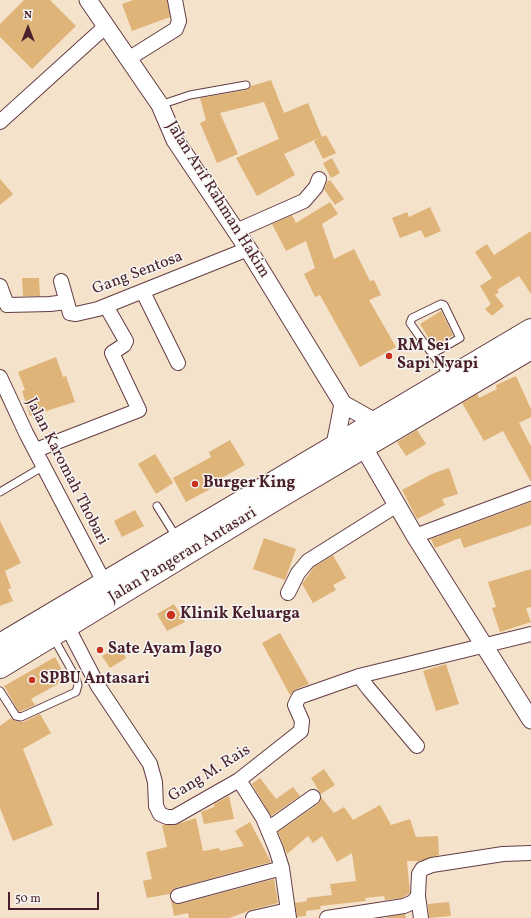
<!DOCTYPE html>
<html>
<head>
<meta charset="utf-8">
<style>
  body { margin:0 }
  #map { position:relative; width:531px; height:918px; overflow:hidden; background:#f4e2cb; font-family:Vollkorn,serif }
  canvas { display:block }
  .north { position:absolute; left:8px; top:8px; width:40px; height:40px; -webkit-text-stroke:3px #f6f6f2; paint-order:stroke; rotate:0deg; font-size:11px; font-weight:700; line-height:16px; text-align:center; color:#4a1f2b }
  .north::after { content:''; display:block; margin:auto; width:14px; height:18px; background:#4a1f2b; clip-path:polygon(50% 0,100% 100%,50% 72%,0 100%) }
  .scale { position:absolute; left:8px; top:892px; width:91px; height:18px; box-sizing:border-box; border:2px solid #4a1f2b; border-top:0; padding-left:5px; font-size:12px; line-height:14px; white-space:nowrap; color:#4a1f2b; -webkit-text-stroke:3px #f6f6f2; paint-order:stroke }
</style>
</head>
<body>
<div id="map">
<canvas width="531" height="918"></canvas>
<div class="north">N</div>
<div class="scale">50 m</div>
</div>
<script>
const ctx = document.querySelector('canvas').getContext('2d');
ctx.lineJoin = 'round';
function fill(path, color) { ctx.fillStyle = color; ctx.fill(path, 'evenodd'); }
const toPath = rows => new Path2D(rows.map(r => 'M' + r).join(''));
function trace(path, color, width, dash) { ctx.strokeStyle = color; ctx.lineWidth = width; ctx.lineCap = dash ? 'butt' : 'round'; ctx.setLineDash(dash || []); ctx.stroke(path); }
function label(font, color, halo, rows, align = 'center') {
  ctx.font = font + ' Vollkorn,serif'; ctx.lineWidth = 3; ctx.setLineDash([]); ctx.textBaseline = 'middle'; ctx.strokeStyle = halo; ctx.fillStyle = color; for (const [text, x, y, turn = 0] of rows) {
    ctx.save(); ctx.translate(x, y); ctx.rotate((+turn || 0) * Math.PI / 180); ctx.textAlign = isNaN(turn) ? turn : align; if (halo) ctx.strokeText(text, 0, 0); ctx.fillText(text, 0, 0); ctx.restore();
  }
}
const building = toPath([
  [24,0,50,0,76,26,32,69,0,37,0,24],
  [133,0,167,0,170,17,132,31,122,4],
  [271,80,284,113,308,103,322,137,326,135,336,153,323,159,314,141,321,137,284,154,295,175,257,196,236,158,279,139,264,102,220,113,238,154,217,163,200,123,206,120,200,98,247,90,251,86],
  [332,158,340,173,331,178,323,163],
  [0,179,13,194,0,205],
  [330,180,344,199,335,205,324,189,327,182],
  [330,202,338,214,322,224,334,259,354,249,370,281,374,280,381,295,369,300,396,347,360,367,320,295,315,297,304,274,315,268,306,241,286,251,272,224,292,215,296,223],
  [430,207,441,231,425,238,421,230,400,238,392,218,407,212,409,217],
  [531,231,531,294,519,276,497,290,499,292,495,295,504,306,492,316,485,309,491,304,480,286,492,278,475,252,487,244,494,255],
  [22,278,39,278,40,296,23,296],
  [441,311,453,335,434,347,420,324],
  [56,357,63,377,66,376,75,402,30,416,22,391,25,390,18,372],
  [516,376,531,409,531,417,519,423,531,446,531,482,503,431,484,441,462,403,477,394,479,398,497,389,496,385],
  [417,430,426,444,406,456,397,442],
  [230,440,245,465,214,482,216,486,186,502,173,478,211,457,209,452],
  [155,454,173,483,156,494,138,464],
  [449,468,458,494,442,499,445,505,417,519,402,490,434,473],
  [531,502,531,525,464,548,460,538,435,548,431,539],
  [135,510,144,526,122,537,114,521],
  [0,521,21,563,5,571,11,588,8,589,13,601,0,606],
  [264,538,296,549,285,580,253,569],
  [333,555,346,578,333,585,336,590,313,603,302,584,314,567],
  [531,569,531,607,526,608,531,622,500,632,492,608,496,607,488,582],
  [174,604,185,622,167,631,157,614],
  [280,633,309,684,296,689,290,695,262,643],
  [119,646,126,658,110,668,102,656],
  [55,657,67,679,31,699,35,705,19,712,4,686],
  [446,664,459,704,436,711,423,671],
  [40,714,51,733,23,749,53,825,13,841,0,808,0,726,11,718,15,721,23,722],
  [324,769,335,785,321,794,311,778],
  [260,778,276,799,293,787,300,796,271,816,252,784],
  [229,796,234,819,204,824,201,812,214,807,214,804],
  [321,797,334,813,344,807,353,820,380,805,391,825,410,819,416,837,438,836,439,855,420,861,407,861,410,893,402,898,385,900,384,896,365,898,366,901,320,906,321,909,306,911,306,916,297,917,295,903,307,901,307,898,332,895,330,884,356,881,352,853,337,862,322,836,313,843,308,836,287,854,278,832,318,804],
  [196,818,203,851,219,848,220,851,244,846,235,831,250,822,271,862,176,888,172,890,170,895,169,894,147,898,143,881,152,879,146,852,167,847,162,825,174,825],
  [274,879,278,903,251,910,229,918,189,918,188,913,174,916,171,900,175,904,180,904],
  [449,902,451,916,429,918,428,904],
  [405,914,406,918,387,918,387,917]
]);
const service = toPath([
  [160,105,190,95,246,85],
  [432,354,460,338,444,305,441,304,412,318,410,323,424,343,449,376],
  [0,492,44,466],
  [157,506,177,538],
  [0,691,16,716,21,717,76,692,78,685,76,678,53,637]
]);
const minor = toPath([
  [128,59,176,29,179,21,175,0],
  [0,122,106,26],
  [236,231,304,201,316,187,319,179],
  [61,281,70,313,76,314,98,309,248,249],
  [0,286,7,305,50,304,66,302],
  [143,292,178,363],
  [0,377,26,433,104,582],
  [36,450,139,410,112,353,124,345,126,341,106,306],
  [415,536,531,493],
  [288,593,298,573,308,561,397,505],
  [67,626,98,686,150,764,155,782,156,806,160,814,167,817,174,817,239,780,301,731,302,721,295,705,299,697,359,676,531,634],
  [359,676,368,688,417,746],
  [239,780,263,818,276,849,282,868,289,918],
  [268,829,313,797],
  [178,896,282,868],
  [418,896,421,918],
  [253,918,288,910],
  [327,918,404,906,413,902,418,896,419,874,422,869,432,865,503,854,531,853]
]);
const tertiary = toPath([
  [88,0,160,105,175,140,248,249,343,404,375,422],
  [335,445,343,404],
  [364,448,415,536,531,720]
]);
const primary = toPath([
  [0,645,531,330],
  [0,667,269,503,531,348]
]);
const markers = [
  [389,356,4,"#c8321e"],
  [195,484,4,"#c8321e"],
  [171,615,5,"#c8321e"],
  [100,650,4,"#c8321e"],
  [32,680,4,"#c8321e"]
];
const streetNames = [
  ["Jalan Arif Rahman Hakim",217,200,58],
  ["Gang Sentosa",138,274,-21],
  ["Jalan Karomah Thobari",66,472,63],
  ["Jalan Pangeran Antasari",183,556,-31],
  ["Gang M. Rais",210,774,-32]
];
const poiNames = [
  ["RM Sei",397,347],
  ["Sapi Nyapi",397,365],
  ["Burger King",203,484],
  ["Klinik Keluarga",180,615],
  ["Sate Ayam Jago",108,650],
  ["SPBU Antasari",40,680]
];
fill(building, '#dfb479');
trace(service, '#643c43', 9);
trace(minor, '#643c43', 16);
trace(tertiary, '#643c43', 19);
trace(primary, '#643c43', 24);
trace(service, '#fff', 7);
trace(minor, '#fff', 14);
trace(tertiary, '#fff', 17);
trace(primary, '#fff', 22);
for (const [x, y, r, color] of markers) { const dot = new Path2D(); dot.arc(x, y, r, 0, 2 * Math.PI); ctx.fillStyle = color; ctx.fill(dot); trace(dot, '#f6f6f2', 1.5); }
label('16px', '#4a1f2b', '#f6f6f2', streetNames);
label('bold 16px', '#4a1f2b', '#f6f6f2', poiNames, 'left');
</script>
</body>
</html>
